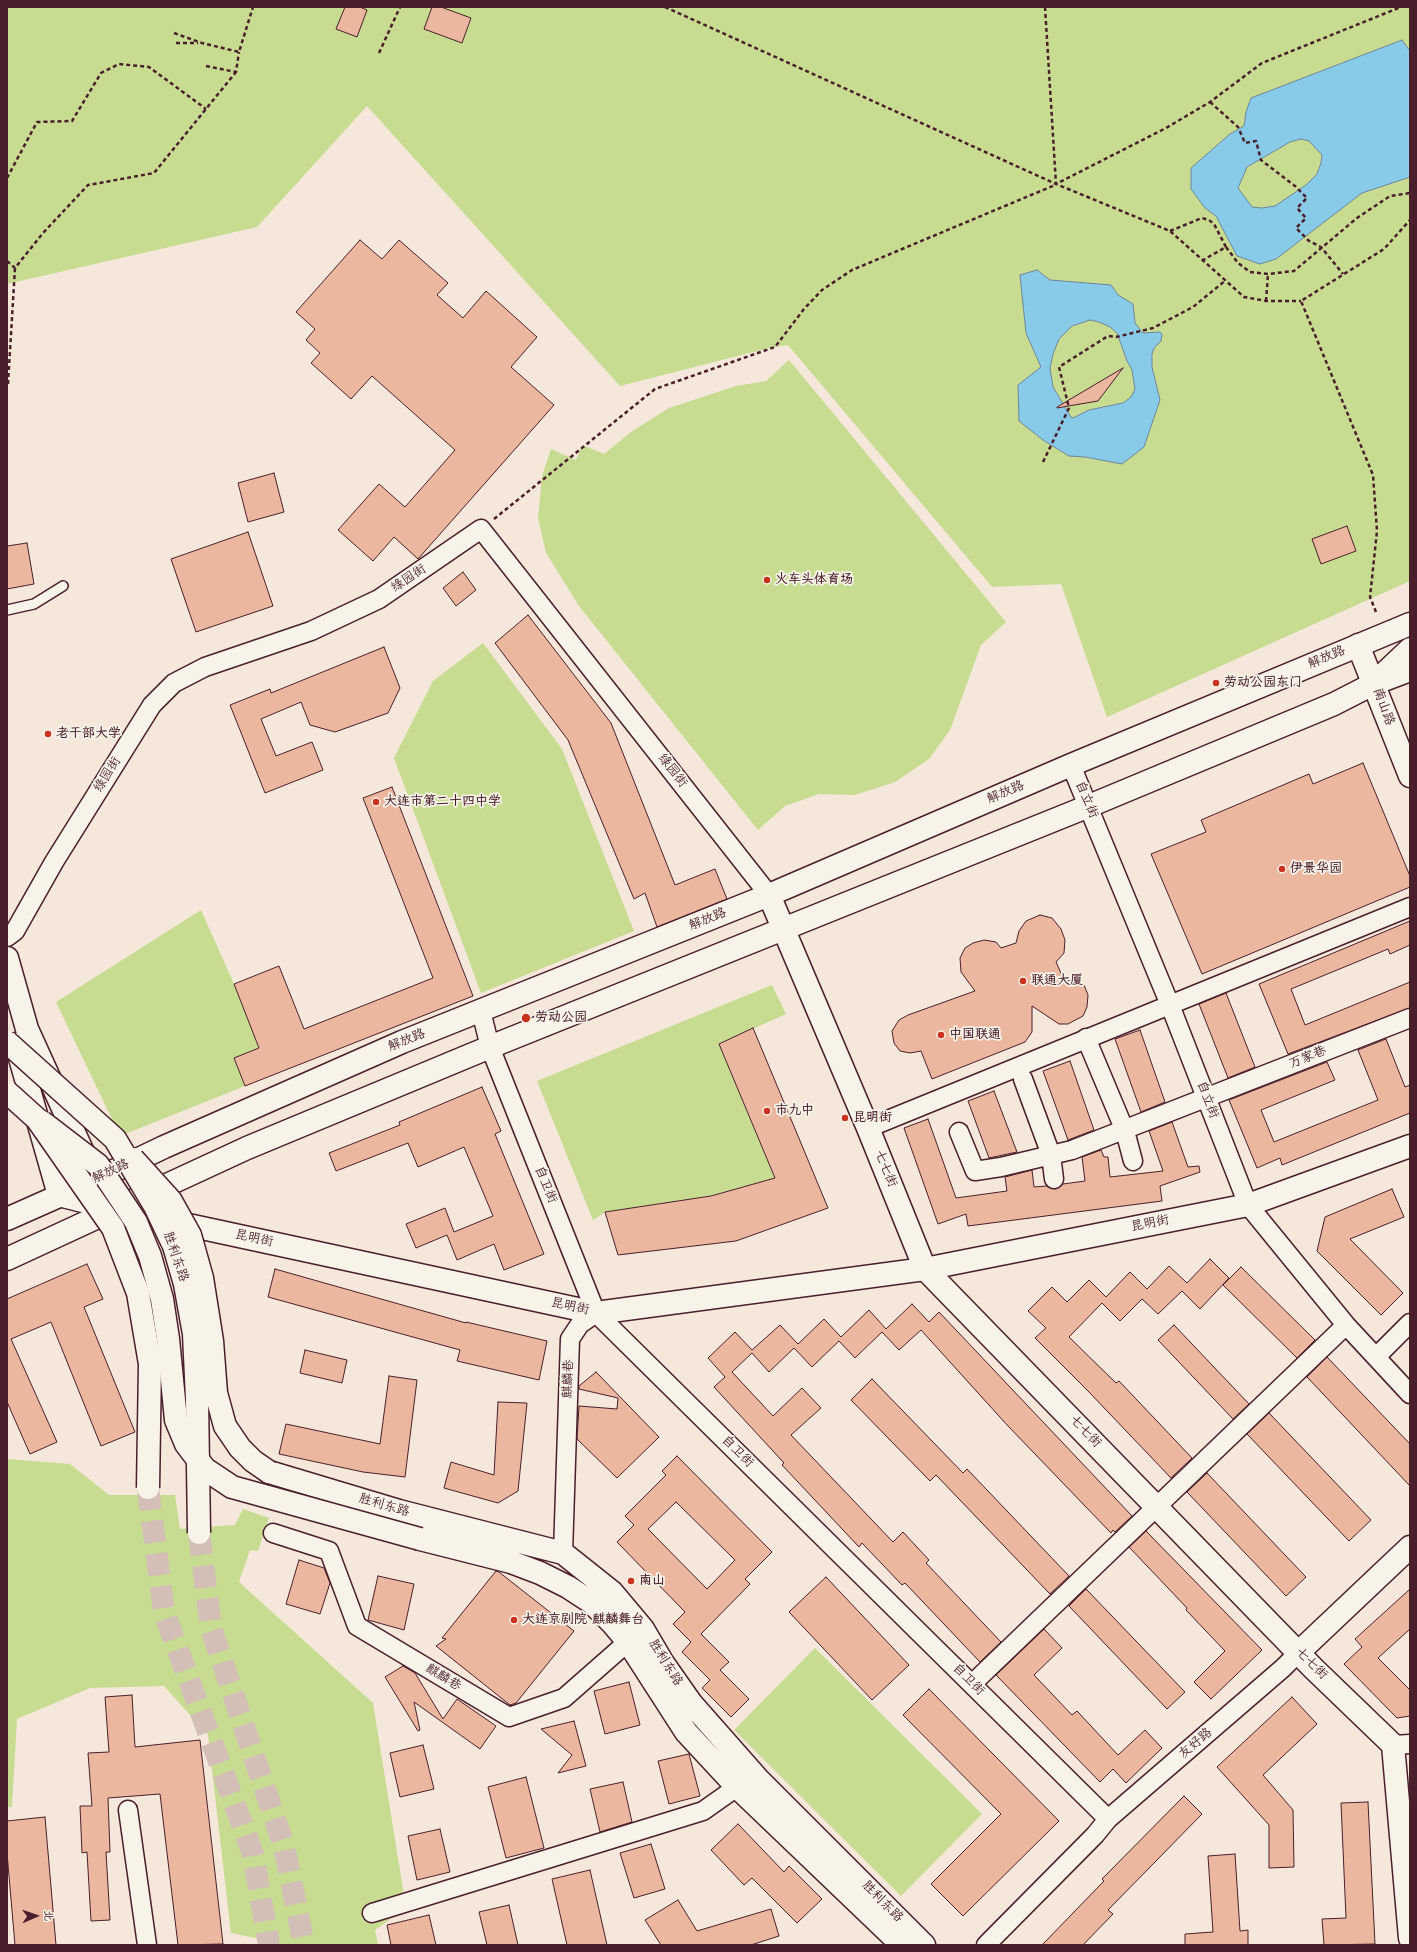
<!DOCTYPE html>
<html>
<head>
<meta charset="utf-8">
<style>
  body { margin:0 }
  #map { position:relative; width:1417px; height:1952px; overflow:hidden; background:#f5e7d9; font-family:"Architects Daughter","LXGW WenKai TC",sans-serif }
  canvas { display:block }
  .frame { position:absolute; inset:0; border:8px solid #4a1f2b; pointer-events:none }
  .north { position:absolute; left:16px; top:1896px; width:40px; height:40px; -webkit-text-stroke:3px #f7f3e8; paint-order:stroke; rotate:88deg; font-size:11px; font-weight:700; line-height:16px; text-align:center; color:#4a1f2b }
  .north::after { content:''; display:block; margin:auto; width:14px; height:18px; background:#4a1f2b; clip-path:polygon(50% 0,100% 100%,50% 72%,0 100%) }
</style>
</head>
<body>
<div id="map">
<canvas width="1417" height="1952"></canvas>
<div class="frame"></div>
<div class="north">北</div>
</div>
<script>
const ctx = document.querySelector('canvas').getContext('2d');
ctx.lineJoin = 'round';
function fill(path, color) { ctx.fillStyle = color; ctx.fill(path, 'evenodd'); }
const toPath = rows => new Path2D(rows.map(r => 'M' + r).join(''));
function trace(path, color, width, dash) { ctx.strokeStyle = color; ctx.lineWidth = width; ctx.lineCap = dash ? 'butt' : 'round'; ctx.setLineDash(dash || []); ctx.stroke(path); }
function label(font, color, halo, rows, align = 'center') {
  ctx.font = font + ' "Architects Daughter","LXGW WenKai TC",sans-serif'; ctx.lineWidth = 3.5; ctx.setLineDash([]); ctx.textBaseline = 'middle'; ctx.strokeStyle = halo; ctx.fillStyle = color; for (const [text, x, y, turn = 0] of rows) {
    ctx.save(); ctx.translate(x, y); ctx.rotate((+turn || 0) * Math.PI / 180); ctx.textAlign = isNaN(turn) ? turn : align; if (halo) ctx.strokeText(text, 0, 0); ctx.fillText(text, 0, 0); ctx.restore();
  }
}
const green = toPath([
  [7,7,1410,7,1410,581,1107,717,1061,584,992,587,788,345,769,348,620,386,367,106,257,227,7,284],
  [789,360,1006,622,981,645,950,730,929,759,895,782,855,795,819,794,785,806,758,830,579,606,546,553,538,518,542,476,551,449,576,460,582,445,604,454,631,432,669,408,736,386,766,381],
  [483,643,562,749,634,931,481,993,394,758,433,681],
  [201,910,234,984,259,1048,234,1058,245,1086,120,1136,56,1002],
  [772,985,786,1014,719,1044,775,1178,711,1196,605,1212,593,1220,537,1081],
  [7,1459,70,1464,109,1495,175,1495,180,1529,235,1525,243,1509,269,1518,258,1551,250,1550,239,1582,373,1703,406,1908,375,1930,378,1945,266,1945,265,1940,231,1933,208,1735,164,1686,90,1688,17,1719,12,1807,7,1807],
  [815,1648,982,1814,901,1896,734,1730]
]);
const water = toPath([
  [1402,40,1410,51,1410,177,1362,193,1276,259,1260,264,1237,256,1216,216,1205,208,1191,189,1191,168,1230,134,1244,126,1246,112,1251,98,1402,40],
  [1301,139,1309,141,1322,155,1321,163,1317,174,1306,185,1275,206,1262,208,1252,207,1238,188,1247,167,1290,142,1301,139],
  [1037,270,1050,280,1111,285,1118,295,1133,304,1135,323,1143,333,1160,332,1162,334,1161,341,1154,348,1152,354,1152,367,1160,400,1144,447,1122,464,1085,457,1069,456,1043,440,1019,421,1018,385,1041,367,1026,333,1020,275,1037,270],
  [1090,320,1099,322,1110,327,1117,333,1127,361,1132,370,1135,389,1131,397,1123,403,1089,410,1073,418,1071,417,1053,387,1050,368,1053,354,1059,339,1072,326,1090,320]
]);
const building = toPath([
  [345,7,360,7,367,10,357,37,336,29,345,7],
  [432,7,441,7,471,18,462,43,424,29,432,7],
  [360,240,382,259,399,240,448,283,437,295,463,318,486,291,537,337,511,367,554,405,418,559,394,537,373,561,338,530,379,484,405,507,455,450,372,376,351,399,311,363,320,353,306,340,315,329,296,312,360,240],
  [1123,368,1098,401,1057,408,1057,407,1123,368],
  [274,473,284,512,248,522,238,483,274,473],
  [1347,526,1356,551,1321,564,1312,539,1347,526],
  [248,532,273,606,196,632,171,559,248,532],
  [27,543,34,584,7,589,7,546,27,543],
  [463,572,476,590,456,606,443,588,463,572],
  [528,615,611,723,675,885,715,869,727,899,657,927,645,893,634,899,568,740,495,643,528,615],
  [384,647,400,688,388,713,335,732,310,725,301,702,261,719,276,756,312,742,323,770,265,793,230,705,270,689,271,693,384,647],
  [1363,763,1410,876,1410,887,1202,974,1151,854,1206,832,1201,820,1309,774,1313,784,1363,763],
  [392,787,473,996,245,1086,234,1058,259,1048,234,984,279,966,304,1029,433,978,363,798,392,787],
  [1040,915,1052,918,1061,929,1065,940,1064,953,1056,962,1064,980,1076,980,1084,985,1088,995,1087,1007,1083,1016,1068,1024,1059,1024,1032,1006,1032,1032,1025,1042,932,1079,921,1051,910,1053,900,1051,894,1043,892,1031,899,1020,908,1015,975,991,961,972,960,958,965,948,973,943,984,940,996,942,1001,948,1016,943,1019,931,1026,921,1040,915],
  [1410,921,1410,945,1390,954,1388,949,1291,989,1305,1025,1410,982,1410,1008,1288,1054,1259,984,1410,921],
  [1226,993,1255,1067,1228,1078,1199,1004,1226,993],
  [753,1028,828,1208,736,1241,618,1255,605,1212,711,1196,775,1178,719,1044,753,1028],
  [1140,1030,1165,1102,1141,1112,1115,1039,1140,1030],
  [1386,1039,1405,1087,1410,1085,1410,1113,1282,1165,1280,1158,1257,1168,1229,1100,1327,1062,1335,1080,1261,1110,1274,1142,1378,1100,1358,1050,1386,1039],
  [1070,1061,1094,1130,1068,1140,1043,1071,1070,1061],
  [482,1087,501,1131,495,1134,544,1254,504,1270,494,1244,457,1260,447,1235,416,1248,406,1224,445,1208,454,1232,493,1216,464,1147,418,1167,408,1143,336,1171,329,1153,400,1125,399,1122,482,1087],
  [994,1091,1017,1152,989,1158,968,1101,994,1091],
  [928,1119,956,1198,1007,1191,1005,1177,1032,1170,1034,1187,1046,1186,1056,1189,1063,1184,1085,1181,1082,1157,1101,1150,1104,1157,1108,1157,1110,1177,1163,1171,1149,1131,1172,1122,1188,1167,1199,1166,1200,1172,1160,1186,1162,1201,968,1226,966,1214,938,1224,904,1128,928,1119],
  [1392,1189,1404,1217,1350,1239,1403,1293,1381,1315,1317,1251,1325,1217,1392,1189],
  [1210,1259,1229,1278,1200,1309,1182,1291,1158,1314,1142,1299,1120,1321,1102,1303,1069,1337,1116,1383,1119,1381,1192,1458,1171,1478,1088,1391,1035,1338,1046,1328,1028,1311,1052,1287,1067,1302,1089,1280,1106,1297,1130,1272,1147,1289,1169,1266,1187,1283,1210,1259],
  [87,1264,103,1299,84,1307,135,1432,101,1446,51,1322,11,1339,57,1442,30,1454,7,1402,7,1299,87,1264],
  [1241,1267,1315,1340,1297,1358,1223,1285,1241,1267],
  [275,1269,466,1323,466,1322,547,1341,539,1380,457,1361,460,1350,268,1297,275,1269],
  [912,1304,929,1322,939,1312,1132,1516,1115,1532,1113,1530,1111,1533,1008,1426,921,1330,899,1350,882,1332,855,1358,839,1341,812,1367,794,1348,769,1372,752,1353,732,1372,773,1416,802,1388,821,1408,791,1435,893,1542,903,1532,929,1560,926,1563,1001,1642,980,1662,905,1583,902,1585,862,1543,859,1547,782,1465,784,1463,714,1387,725,1377,708,1358,735,1332,752,1350,780,1325,798,1344,824,1319,841,1337,869,1310,886,1329,912,1304],
  [1174,1325,1249,1404,1233,1419,1158,1340,1174,1325],
  [305,1350,347,1360,342,1383,300,1373,305,1350],
  [1327,1357,1410,1444,1410,1486,1307,1377,1327,1357],
  [596,1372,659,1437,617,1478,577,1439,579,1406,617,1409,618,1398,579,1389,579,1386,596,1372],
  [389,1376,417,1380,405,1477,363,1472,279,1454,286,1424,380,1444,389,1376],
  [872,1379,963,1473,967,1469,1069,1576,1050,1594,936,1475,930,1481,851,1400,872,1379],
  [498,1402,527,1403,518,1491,498,1503,444,1488,451,1462,494,1475,498,1402],
  [1269,1413,1371,1520,1349,1541,1247,1434,1269,1413],
  [677,1456,772,1552,745,1579,750,1584,701,1634,729,1662,720,1670,749,1699,731,1717,702,1688,710,1680,682,1652,691,1642,673,1624,685,1612,617,1542,634,1525,625,1516,666,1475,662,1471,677,1456],
  [676,1502,735,1560,707,1589,648,1529,676,1502],
  [1207,1473,1306,1577,1286,1596,1187,1492,1207,1473],
  [1146,1531,1262,1650,1211,1699,1194,1682,1225,1651,1186,1610,1187,1608,1129,1547,1146,1531],
  [299,1560,324,1568,330,1583,320,1614,286,1604,299,1560],
  [496,1571,499,1572,574,1631,516,1703,510,1705,436,1646,446,1639,442,1638,496,1571],
  [378,1576,414,1584,404,1630,368,1620,378,1576],
  [826,1577,909,1665,872,1700,789,1612,826,1577],
  [1086,1589,1185,1692,1167,1709,1069,1606,1086,1589],
  [1410,1589,1410,1629,1378,1658,1410,1690,1410,1716,1397,1718,1344,1664,1362,1647,1355,1639,1410,1589],
  [1044,1629,1062,1648,1034,1675,1072,1715,1077,1711,1118,1755,1145,1730,1162,1748,1126,1783,1113,1769,1100,1782,996,1675,1044,1629],
  [403,1666,415,1673,443,1719,457,1699,496,1726,480,1749,414,1702,420,1730,418,1731,385,1677,403,1666],
  [629,1682,640,1725,605,1734,594,1691,629,1682],
  [929,1689,1059,1821,963,1916,931,1884,1001,1814,903,1715,929,1689],
  [132,1695,135,1747,200,1740,223,1944,178,1945,160,1794,108,1798,110,1852,106,1852,110,1920,91,1921,87,1852,82,1853,80,1806,92,1806,88,1753,109,1752,105,1697,132,1695],
  [1292,1697,1317,1724,1263,1775,1293,1810,1294,1867,1269,1868,1269,1825,1217,1767,1292,1697],
  [574,1721,586,1766,558,1773,572,1755,541,1729,574,1721],
  [423,1745,434,1789,400,1797,390,1753,423,1745],
  [689,1754,700,1796,669,1804,658,1761,689,1754],
  [526,1777,544,1848,506,1858,488,1787,526,1777],
  [623,1782,632,1822,600,1832,590,1789,623,1782],
  [1184,1796,1202,1814,1108,1910,1113,1914,1083,1945,1042,1945,1104,1881,1102,1879,1184,1796],
  [1368,1802,1375,1944,1324,1945,1322,1919,1346,1918,1341,1803,1368,1802],
  [45,1817,56,1945,15,1945,7,1853,7,1821,45,1817],
  [738,1824,784,1872,789,1866,822,1899,797,1923,752,1878,744,1885,711,1850,738,1824],
  [440,1829,450,1872,417,1880,408,1836,440,1829],
  [651,1844,665,1889,634,1898,620,1853,651,1844],
  [1235,1854,1240,1931,1248,1930,1248,1945,1185,1945,1185,1934,1213,1932,1208,1856,1235,1854],
  [590,1870,607,1945,567,1945,552,1879,590,1870],
  [678,1900,697,1931,771,1909,779,1936,751,1945,661,1945,645,1920,678,1900],
  [509,1905,518,1945,487,1945,479,1912,509,1905],
  [429,1915,436,1945,391,1945,387,1925,429,1915]
]);
const primaryTunnel = toPath([
  [148,1488,164,1612,253,1854,269,1945],
  [199,1533,211,1628,284,1846,304,1945]
]);
const path = toPath([
  [665,7,1056,184,1170,231,1244,297,1266,301,1301,301],
  [1045,7,1056,184,1166,128,1210,102,1262,63,1401,7],
  [174,33,202,43,239,52,253,7],
  [176,43,198,43],
  [379,53,400,7],
  [206,66,236,72,239,52],
  [1210,102,1238,127,1245,143,1256,141,1261,160,1295,186,1307,198,1297,208,1306,218,1296,228,1309,241,1321,247,1343,274],
  [7,178,37,122,72,121,101,73,119,64,149,67,206,109],
  [1170,231,1202,218,1209,220,1214,224,1226,247,1203,260],
  [1226,247,1238,263,1250,272,1268,274,1294,271,1357,218,1390,196,1410,193],
  [7,261,15,268,43,233,88,185,154,173,236,72],
  [1266,301,1268,274],
  [8,384,15,268],
  [1043,462,1069,408,1059,367,1108,336,1116,337,1153,328,1193,307,1226,280],
  [494,519,655,389,775,347,804,309,822,290,852,270,1055,185],
  [1376,612,1370,597,1377,531,1373,475,1301,301,1384,249,1410,220]
]);
const service = toPath([
  [7,610,34,604,63,586]
]);
const minor = toPath([
  [1071,765,1170,1005,1248,1205,1346,1325,1410,1394],
  [7,937,15,931,54,862,152,705,174,683,205,667,311,631,379,599,481,529,769,895],
  [481,1011,490,1047,596,1313,1108,1819],
  [1086,1038,1125,1131,1133,1161],
  [1023,1079,1051,1155,1054,1179],
  [868,1128,1410,907],
  [959,1132,975,1171,1001,1167,1072,1150,1410,1018],
  [1376,1357,1410,1323],
  [273,1533,329,1551,357,1626,509,1717,564,1698,638,1633],
  [563,1553,570,1339,580,1324,596,1313],
  [972,1684,1346,1325],
  [1393,1745,1410,1744],
  [128,1810,147,1945],
  [372,1913,703,1811,737,1787,749,1782],
  [986,1945,1095,1835,1108,1819,1283,1668,1299,1652]
]);
const tertiary = toPath([
  [59,1195,114,1209,596,1313,925,1269,1248,1205,1410,1146],
  [1299,1652,1410,1547]
]);
const secondary = toPath([
  [1358,645,1410,776],
  [1373,684,1410,649],
  [769,895,868,1128,925,1269,1313,1668,1393,1745,1410,1938],
  [7,958,27,1029,86,1159],
  [16,1044,59,1195],
  [269,1472,399,1511,563,1553,612,1592,643,1629,663,1663,691,1703,758,1779,924,1945],
  [420,1539,511,1562,540,1573,568,1587,591,1602,612,1623,628,1642,686,1732,737,1787,902,1945]
]);
const primary = toPath([
  [7,1219,95,1180,164,1147,402,1042,769,895,1071,765,1410,624],
  [7,1259,247,1148,490,1047,1089,806,1334,704,1373,684,1410,670]
]);
const secondaryBridge = toPath([
  [42,1122,98,1165,136,1222,150,1256,162,1299,168,1339,176,1420,186,1444,205,1469,232,1487,420,1539],
  [133,1159,171,1201,190,1235,202,1278,212,1341,216,1393,225,1426,240,1448,253,1461,269,1472]
]);
const primaryBridge = toPath([
  [7,1042,115,1139,155,1206,174,1246,185,1284,194,1334,197,1399,199,1533],
  [7,1092,37,1119,113,1228,138,1293,150,1364,148,1488]
]);
const markers = [
  [767,580,4,"#c8321e"],
  [1216,683,4,"#c8321e"],
  [48,734,4,"#c8321e"],
  [376,802,4,"#c8321e"],
  [1282,869,4,"#c8321e"],
  [1023,981,4,"#c8321e"],
  [526,1018,5,"#c8321e"],
  [941,1035,4,"#c8321e"],
  [767,1111,4,"#c8321e"],
  [845,1118,4,"#c8321e"],
  [631,1581,4,"#c8321e"],
  [514,1620,4,"#c8321e"]
];
const streetNames = [
  ["绿园街",409,579,-34],
  ["解放路",1327,658,-23],
  ["南山路",1383,707,70],
  ["绿园街",672,771,52],
  ["绿园街",108,775,-58],
  ["解放路",1006,793,-23],
  ["自立街",1086,800,67],
  ["解放路",708,920,-22],
  ["解放路",407,1041,-22],
  ["万家巷",1308,1058,-22],
  ["自立街",1207,1100,69],
  ["七七街",885,1169,68],
  ["解放路",111,1172,-25],
  ["自卫街",545,1185,68],
  ["昆明街",1150,1224,-11],
  ["昆明街",254,1239,12],
  ["胜利东路",175,1257,71],
  ["昆明街",570,1307,12],
  ["麒麟巷",569,1379,-88],
  ["七七街",1085,1432,46],
  ["自卫街",737,1452,45],
  ["胜利东路",384,1506,16],
  ["胜利东路",665,1663,58],
  ["七七街",1311,1664,45],
  ["麒麟巷",443,1678,31],
  ["自卫街",968,1680,45],
  ["友好路",1196,1744,-41],
  ["胜利东路",882,1902,45]
];
const poiNames = [
  ["火车头体育场",775,580],
  ["劳动公园东门",1224,683],
  ["老干部大学",56,734],
  ["大连市第二十四中学",384,802],
  ["伊景华园",1290,869],
  ["联通大厦",1031,981],
  ["劳动公园",535,1018],
  ["中国联通",949,1035],
  ["市九中",775,1111],
  ["昆明街",853,1118],
  ["南山",639,1581],
  ["大连京剧院 麒麟舞台",522,1620]
];
fill(green, '#c7dc91');
fill(water, '#87cbe8');
trace(water, '#6f869c', 1);
fill(building, '#ecb79f');
trace(building, '#4a1f2b', 1);
trace(primaryTunnel, '#d3bfb6', 22, [22, 11]);
trace(service, '#4a1f2b', 12);
trace(minor, '#4a1f2b', 21);
trace(tertiary, '#4a1f2b', 25);
trace(secondary, '#4a1f2b', 25);
trace(primary, '#4a1f2b', 25);
trace(path, '#4a1f2b', 2.5, [4, 3]);
trace(service, '#f7f3e8', 9);
trace(minor, '#f7f3e8', 18);
trace(tertiary, '#f7f3e8', 22);
trace(secondary, '#f7f3e8', 22);
trace(primary, '#f7f3e8', 22);
trace(secondaryBridge, '#4a1f2b', 25, []);
trace(primaryBridge, '#4a1f2b', 25, []);
trace(secondaryBridge, '#f7f3e8', 22);
trace(primaryBridge, '#f7f3e8', 22);
for (const [x, y, r, color] of markers) { const dot = new Path2D(); dot.arc(x, y, r, 0, 2 * Math.PI); ctx.fillStyle = color; ctx.fill(dot); trace(dot, '#f7f3e8', 1.5); }
label('13px', '#4a1f2b', '#f7f3e8', streetNames);
label('bold 13px', '#4a1f2b', '#f7f3e8', poiNames, 'left');
</script>
</body>
</html>
